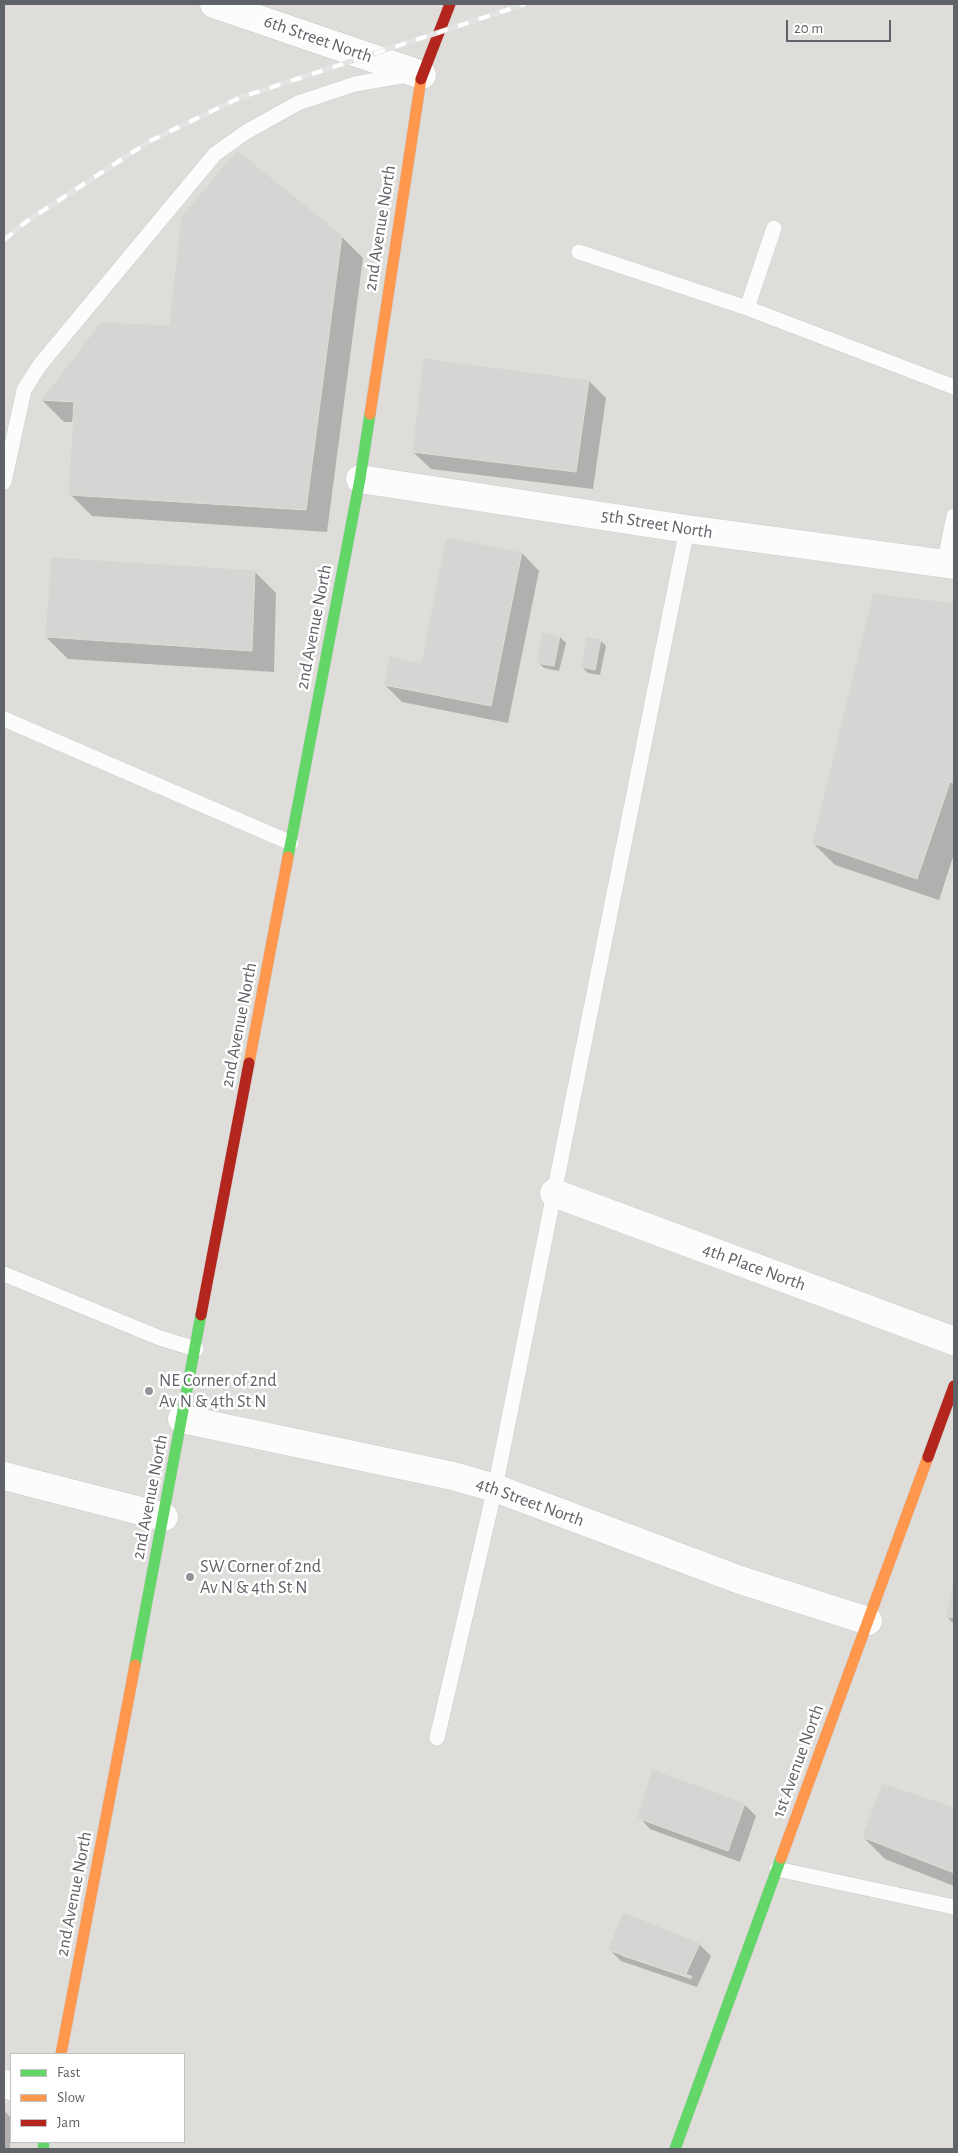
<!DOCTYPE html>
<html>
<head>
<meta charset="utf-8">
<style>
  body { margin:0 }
  #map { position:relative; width:958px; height:2153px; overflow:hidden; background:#efeeea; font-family:"Alegreya Sans",sans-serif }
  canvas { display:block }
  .frame { position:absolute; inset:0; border:5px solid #5f6368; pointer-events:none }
  .legend { position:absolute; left:10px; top:2053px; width:175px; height:90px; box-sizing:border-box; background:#fff; border:1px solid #bfc1c3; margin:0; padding:6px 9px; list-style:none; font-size:15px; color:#5f6368 }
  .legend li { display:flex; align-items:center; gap:10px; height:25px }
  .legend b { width:25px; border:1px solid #bfc1c3 }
  .scale { position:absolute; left:786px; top:20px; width:105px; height:22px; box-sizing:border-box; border:2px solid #5f6368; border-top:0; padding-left:6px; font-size:15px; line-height:18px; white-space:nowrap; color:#5f6368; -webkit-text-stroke:4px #fff; paint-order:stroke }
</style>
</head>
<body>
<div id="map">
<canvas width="958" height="2153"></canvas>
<div class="frame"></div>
<ul class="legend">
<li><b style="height:6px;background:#63d668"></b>Fast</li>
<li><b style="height:6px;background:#ff974d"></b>Slow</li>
<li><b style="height:6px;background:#b3261e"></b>Jam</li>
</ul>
<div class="scale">20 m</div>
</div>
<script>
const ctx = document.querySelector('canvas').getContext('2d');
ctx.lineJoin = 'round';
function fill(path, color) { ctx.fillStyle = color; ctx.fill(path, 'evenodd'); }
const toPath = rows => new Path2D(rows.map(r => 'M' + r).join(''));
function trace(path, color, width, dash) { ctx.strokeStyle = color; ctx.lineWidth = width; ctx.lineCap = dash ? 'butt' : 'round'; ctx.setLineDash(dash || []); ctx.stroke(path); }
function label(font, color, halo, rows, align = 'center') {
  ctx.font = font + ' "Alegreya Sans",sans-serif'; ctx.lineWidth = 5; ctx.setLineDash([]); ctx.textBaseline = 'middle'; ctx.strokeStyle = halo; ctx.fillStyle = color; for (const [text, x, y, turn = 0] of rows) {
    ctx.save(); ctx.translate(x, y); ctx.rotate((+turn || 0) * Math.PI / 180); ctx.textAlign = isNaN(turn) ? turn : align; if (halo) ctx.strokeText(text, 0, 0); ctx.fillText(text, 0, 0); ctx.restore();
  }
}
const industrial = toPath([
  [4,4,954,4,954,2149,4,2149],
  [11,2054,184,2054,184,2142,11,2142]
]);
const shadow = toPath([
  [341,236,363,258,327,532,92,516,70,494,74,422,64,422,42,400,170,326],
  [589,381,606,398,593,489,431,469,413,452],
  [522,553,539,571,508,723,402,702,385,685,422,664],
  [254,571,276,593,274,672,68,659,46,637],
  [874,595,954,604,954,854,939,900,835,865,813,843],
  [560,637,566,643,559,671,544,668,538,662],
  [600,640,606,646,600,675,588,673,582,667],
  [954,1579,954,1624,947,1617],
  [883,1785,954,1808,954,1886,885,1859,863,1837],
  [744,1804,756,1816,740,1862,650,1829,639,1817],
  [699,1944,711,1956,697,1987,621,1961,609,1949],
  [622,1953,692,1976,691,1979,622,1956],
  [4,2110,11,2118,10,2149,4,2149]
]);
const building = toPath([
  [237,150,342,235,306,510,68,495,74,402,41,400,101,322,169,325,181,217,237,150],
  [423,358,589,380,576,472,412,452,423,358],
  [446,537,522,552,491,706,384,685,389,656,421,663,446,537],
  [51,557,255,570,252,651,45,637,51,557],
  [873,593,954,603,954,783,950,782,917,879,812,843,873,593],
  [542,632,560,636,554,666,536,663,542,632],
  [586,636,601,639,595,670,581,667,586,636],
  [954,1575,954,1618,946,1617,954,1575],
  [652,1769,745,1803,728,1851,637,1818,652,1769],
  [882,1783,954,1807,954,1873,862,1837,882,1783],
  [623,1912,700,1943,685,1976,608,1950,623,1912]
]);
const lane = toPath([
  [579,252,747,308,954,387],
  [747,308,774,228],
  [4,482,24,390,39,366,215,154,246,132,298,103,355,84,407,75],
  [944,564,954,516],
  [4,719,291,843],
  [4,1274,160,1338,196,1349],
  [437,1738,495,1488,687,529],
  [777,1869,954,1907]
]);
const street = toPath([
  [214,4,422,75],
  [360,479,687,529,954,565],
  [554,1193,954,1341],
  [182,1419,453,1476,495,1488,740,1580,868,1621],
  [4,1476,164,1517],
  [4,2084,11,2086]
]);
const fast = toPath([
  [288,857,360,479,370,414],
  [135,1665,201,1315],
  [43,2149,44,2142],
  [675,2149,781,1858]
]);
const slow = toPath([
  [370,414,421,79],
  [249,1063,288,857],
  [781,1858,928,1457],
  [61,2054,135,1665]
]);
const jam = toPath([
  [421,79,450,4],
  [201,1315,249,1063],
  [928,1457,954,1386]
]);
const rail = toPath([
  [4,240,27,221,150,141,239,98,525,4]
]);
const markers = [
  [149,1391,5,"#919496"],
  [190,1577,5,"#919496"]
];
const streetNames = [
  ["6th Street North",318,39,19],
  ["2nd Avenue North",380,228,-81],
  ["5th Street North",657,524,9],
  ["2nd Avenue North",314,627,-79],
  ["2nd Avenue North",239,1025,-79],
  ["4th Place North",754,1267,20],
  ["2nd Avenue North",150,1497,-79],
  ["4th Street North",530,1502,20],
  ["1st Avenue North",798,1761,-70],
  ["2nd Avenue North",74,1894,-79]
];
const poiNames = [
  ["NE Corner of 2nd",159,1381],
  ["Av N & 4th St N",159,1402],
  ["SW Corner of 2nd",200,1567],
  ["Av N & 4th St N",200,1588]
];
fill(industrial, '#dfddda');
fill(shadow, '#0003');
fill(building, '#d6d5d3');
trace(building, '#deddd9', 1);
trace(lane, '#cbcccc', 16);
trace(street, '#cbcccc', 29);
trace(fast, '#cacacb', 12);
trace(slow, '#cacacb', 12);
trace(jam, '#cacacb', 12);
trace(lane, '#fdfcfc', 15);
trace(street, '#fdfcfc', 28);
trace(fast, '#63d668', 11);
trace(slow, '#ff974d', 11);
trace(jam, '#b3261e', 11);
trace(rail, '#e4e4e4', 5.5);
trace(rail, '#fff', 4, [11]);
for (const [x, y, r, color] of markers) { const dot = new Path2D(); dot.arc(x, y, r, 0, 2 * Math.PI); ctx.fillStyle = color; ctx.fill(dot); trace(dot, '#fff', 2); }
label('18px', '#5f6368', '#fff', streetNames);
label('18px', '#5f6368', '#fff', poiNames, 'left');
</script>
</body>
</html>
